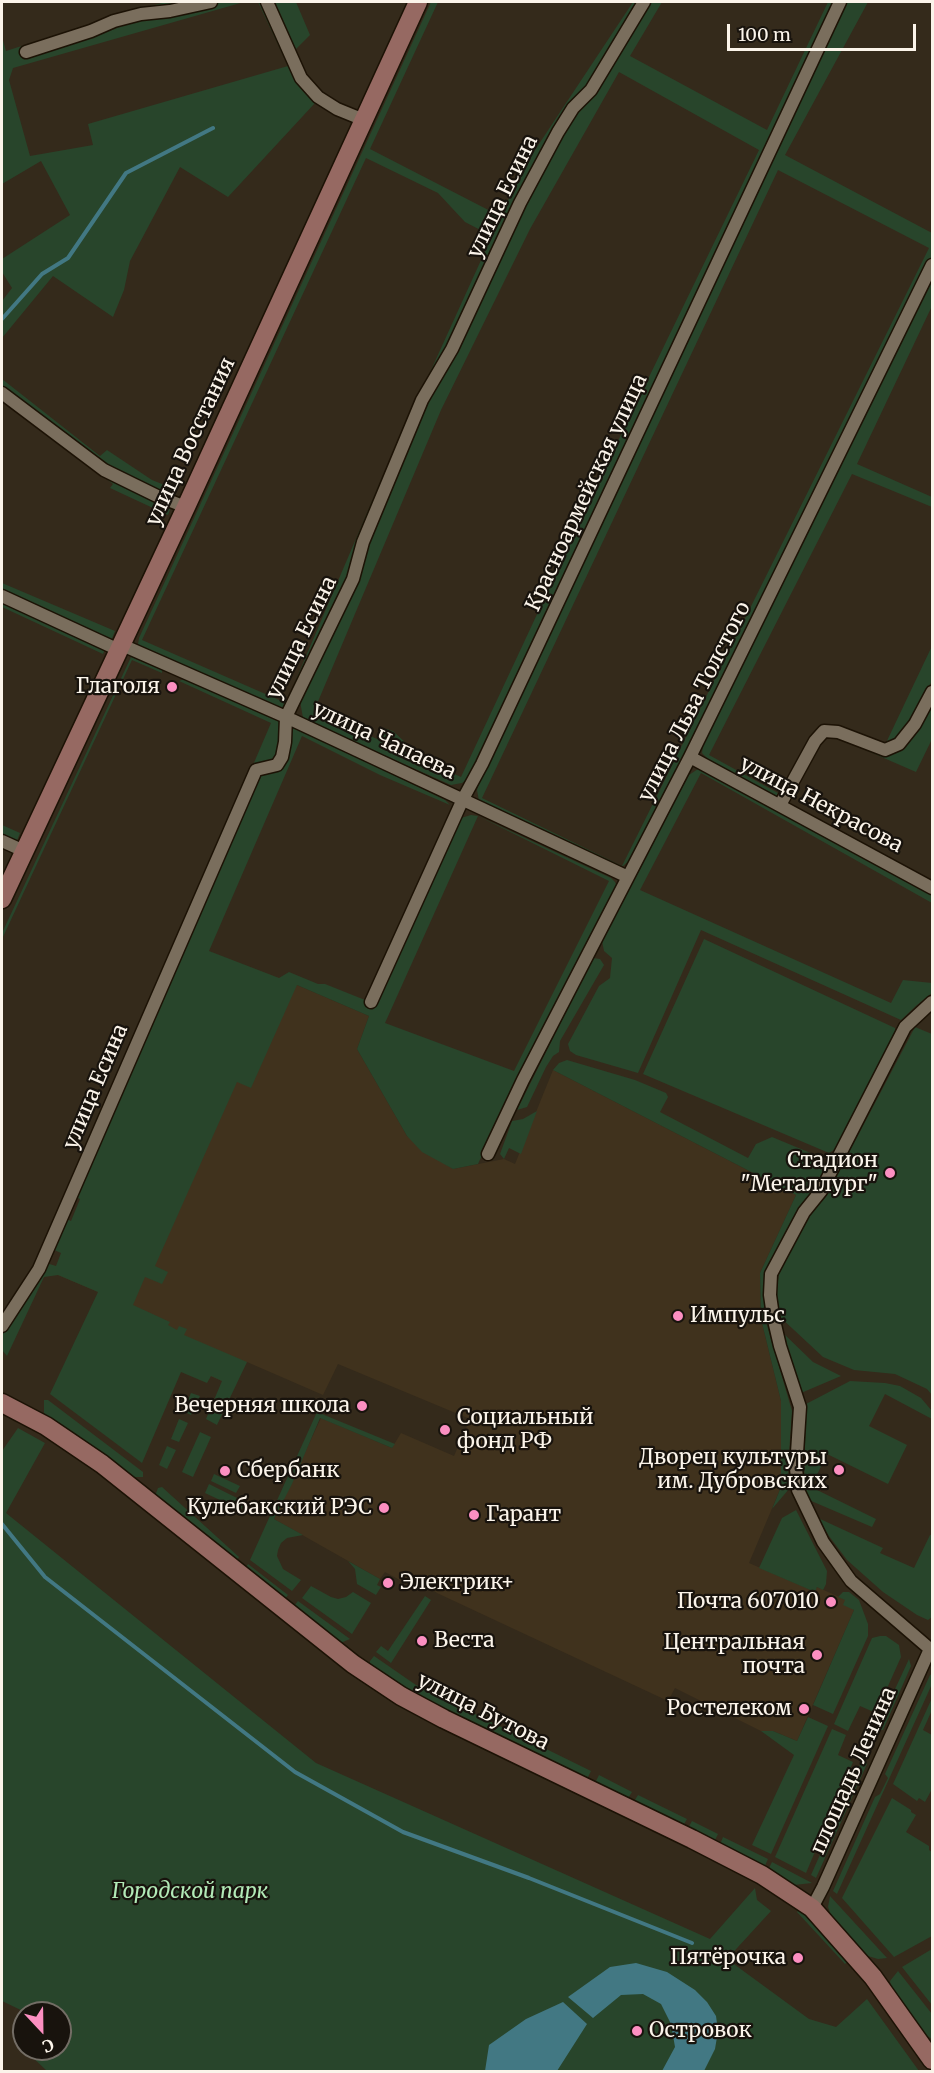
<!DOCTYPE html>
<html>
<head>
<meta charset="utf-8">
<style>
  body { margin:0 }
  #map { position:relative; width:934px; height:2073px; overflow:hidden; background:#342a1b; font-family:Merriweather,serif }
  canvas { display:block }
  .frame { position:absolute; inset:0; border:3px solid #fbf4ea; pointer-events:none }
  .north { position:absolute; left:12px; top:2001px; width:60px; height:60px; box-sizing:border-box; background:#18130d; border:2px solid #736d65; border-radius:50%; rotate:158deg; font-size:16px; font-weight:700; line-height:24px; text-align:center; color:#fbf4ea }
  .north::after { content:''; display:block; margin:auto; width:21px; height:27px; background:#fc8fc1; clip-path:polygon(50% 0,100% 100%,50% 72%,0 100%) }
  .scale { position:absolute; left:727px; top:24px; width:189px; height:27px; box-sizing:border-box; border:3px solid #fbf4ea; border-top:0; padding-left:8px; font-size:18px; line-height:21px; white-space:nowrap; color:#fbf4ea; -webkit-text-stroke:4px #18130d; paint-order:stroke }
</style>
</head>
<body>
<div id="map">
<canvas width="934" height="2073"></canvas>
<div class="frame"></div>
<div class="north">С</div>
<div class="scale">100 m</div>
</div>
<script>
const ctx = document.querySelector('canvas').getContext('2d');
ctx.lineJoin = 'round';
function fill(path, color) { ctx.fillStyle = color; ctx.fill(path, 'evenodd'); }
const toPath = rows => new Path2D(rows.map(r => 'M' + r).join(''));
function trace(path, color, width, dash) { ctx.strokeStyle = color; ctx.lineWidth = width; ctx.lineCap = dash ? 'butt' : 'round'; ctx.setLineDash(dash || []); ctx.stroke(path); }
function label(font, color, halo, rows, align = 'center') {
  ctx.font = font + ' Merriweather,serif'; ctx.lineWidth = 4.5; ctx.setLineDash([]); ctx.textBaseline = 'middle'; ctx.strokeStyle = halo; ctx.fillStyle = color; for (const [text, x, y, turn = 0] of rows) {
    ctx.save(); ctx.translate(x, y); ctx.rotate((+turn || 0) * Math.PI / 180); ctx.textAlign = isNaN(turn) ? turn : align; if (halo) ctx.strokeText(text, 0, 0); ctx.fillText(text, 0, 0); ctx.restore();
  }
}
const built = toPath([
  [194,946,297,985,369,1016,357,1049,407,1136,453,1169,504,1159,515,1164,553,1070,796,1195,760,1273,761,1319,781,1401,781,1487,749,1563,814,1591,817,1587,846,1600,854,1610,797,1741,773,1731,761,1731,675,1688,668,1701,437,1593,424,1583,418,1590,385,1572,380,1579,274,1519,321,1418,392,1448,401,1433,454,1456,470,1419,338,1364,323,1395,247,1362,238,1379,222,1381,90,1324,103,1294,58,1275]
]);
const green = toPath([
  [166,2,200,2,114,23,171,14,222,2,244,2,13,68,9,80,30,156,93,145,88,124,288,66,258,2,264,2,298,81,315,103,228,197,180,167,130,261,124,290,113,317,53,276,2,338,2,301,12,288,2,272,2,259,70,215,41,161,2,184,2,37,6,51,124,13],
  [272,2,296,2,310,35,293,52],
  [431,2,438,2,370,149,500,216,531,156,633,2,640,2,502,231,349,577,286,709,282,709,143,649,138,644,139,638],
  [366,158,438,193,465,222,492,236,381,480,286,703,142,640],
  [650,2,662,2,630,56,767,130,828,2,835,2,470,777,462,783,451,785,312,723,303,718,300,701,427,402,511,232,561,135,576,110,595,94],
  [619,72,759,150,618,441,461,777,404,751,407,744,393,731,383,728,377,739,314,711,441,410,530,229],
  [846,2,868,2,785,155,932,233,932,258,632,858,623,866,616,867,479,801,477,790,480,778],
  [778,170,929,248,622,866,482,798],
  [932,278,932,306,857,464,932,497,932,507,852,474,709,755,778,793,776,797,708,759,702,753,704,740],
  [2,379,100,456,107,450,152,480,177,490,174,498,105,465,2,385],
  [99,473,171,507,168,515,110,488,113,484],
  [2,583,115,631,111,641,2,591],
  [2,601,105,649,103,654,2,607],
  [932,646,932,681,899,739,885,745],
  [131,657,162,670,162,673,132,660,2,939,2,933],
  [184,679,281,721,279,754,273,761,253,765,271,723,179,681],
  [932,704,932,739,916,772,831,735,884,753,902,749,919,728],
  [291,725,445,800,450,805,380,775,302,736,209,951,279,978,289,972,318,984,325,984,365,1000,375,1008,461,818,471,815,478,816,611,878,615,882,617,887,519,1073,478,1164,453,1169,422,1152,407,1136,357,1049,369,1016,297,985,251,1088,237,1082,155,1266,168,1272,162,1284,145,1277,133,1305,170,1322,168,1325,177,1330,179,1326,187,1329,184,1335,247,1362,217,1425,206,1419,222,1381,211,1376,207,1383,181,1372,142,1463,50,1394,98,1292,58,1275,44,1277,7,1356,2,1350,2,1332,42,1273,46,1263,56,1266,61,1253,52,1249,65,1218,71,1221,80,1199,74,1196,259,774,271,773,281,768,289,756],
  [478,816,609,881,514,1071,385,1023],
  [698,769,705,770,932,893,932,903,701,773,640,890,891,1003,903,980,932,983,932,993,917,1005,901,1020,701,930,638,1073,576,1055,570,1051,568,1044,599,986,610,978,612,958,604,951,602,941,689,775],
  [2,825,20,833,16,843,2,836],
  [704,939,895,1028,895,1036,838,1147,829,1153,643,1074],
  [593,958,600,959,604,965,560,1041,559,1052,553,1056,546,1067,527,1107,517,1110],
  [915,1027,932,1034,932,1395,927,1389,895,1374,854,1370,823,1357,779,1316,776,1295,779,1274,808,1216,825,1198],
  [567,1060,635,1080,666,1093,668,1097,660,1112,748,1158,756,1144,772,1137,813,1154,822,1165,823,1175,814,1191,800,1206,764,1275,764,1315,792,1411,788,1468,789,1489,772,1509,781,1487,781,1401,761,1319,760,1273,796,1195,553,1070,559,1063],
  [537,1111,521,1154,509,1148,504,1159,500,1154,512,1121,523,1119],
  [782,1332,813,1362,841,1376,801,1393],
  [850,1381,885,1383,900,1386,921,1398,932,1411,932,1419,885,1394,869,1426,907,1445,888,1484,827,1454,811,1487,876,1519,872,1527,809,1500,804,1488,806,1404],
  [191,1393,200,1396,191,1415,183,1411],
  [44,1400,48,1400,143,1472,143,1477,132,1477,44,1413],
  [317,1412,395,1444,392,1448,320,1418,292,1484,274,1519,303,1535,287,1538,281,1543,278,1550,277,1556,283,1569,301,1580,292,1591,250,1560],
  [179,1419,188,1423,179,1442,171,1439],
  [18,1428,45,1443,6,1513,316,1763,710,1939,755,1888,757,1900,771,1911,727,1959,809,2019,836,2027,867,1999,919,2071,47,2071,30,2055,31,2049,60,2049,60,2013,27,2013,2,2001,2,1451],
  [200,1432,211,1437,193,1477,182,1472],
  [167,1446,176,1450,167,1469,159,1465],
  [214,1474,240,1486,236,1493,211,1481],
  [209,1484,239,1499,241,1495,247,1498,241,1510,205,1493],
  [162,1487,239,1557,237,1560,155,1496,158,1488],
  [796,1510,827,1571,826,1584,823,1590,817,1587,815,1592,759,1568,782,1518],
  [818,1518,883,1548,880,1553,914,1568,930,1535,932,1535,932,1617,928,1620,917,1615,883,1592,847,1560,829,1536],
  [348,1561,380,1579,377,1585,381,1587,376,1595,357,1584,355,1569],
  [248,1564,288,1595,284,1600,245,1569],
  [311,1586,331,1597,338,1599,346,1597,353,1592,371,1603,352,1634,302,1598],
  [843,1592,849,1592,859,1600,868,1624,868,1636,833,1714,813,1705,854,1610,843,1605,845,1600,838,1597],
  [425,1596,431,1600,391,1663,376,1652,381,1646,388,1651],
  [298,1601,350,1639,338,1644,294,1606],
  [880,1636,886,1636,899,1645,901,1657,876,1713,860,1706,848,1731,834,1724,872,1638],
  [374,1656,416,1685,591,1771,586,1781,445,1713,370,1667,370,1661],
  [909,1659,911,1666,883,1730,876,1730],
  [932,1674,932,1684,837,1894,833,1891,875,1797,880,1794,888,1778,885,1774,930,1675],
  [932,1698,932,1710,923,1730,932,1735,932,1789,925,1802,919,1798,917,1801,893,1784],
  [808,1717,828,1726,771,1854,752,1845,794,1755,761,1731,773,1731,797,1741],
  [832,1729,846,1735,838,1755,853,1762,806,1873,775,1857],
  [863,1758,867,1764,816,1878,811,1875],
  [599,1775,632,1792,627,1800,594,1785],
  [638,1795,687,1819,682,1828,633,1803],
  [892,1798,911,1810,911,1812,916,1815,906,1832,929,1846,929,1850,932,1852,932,1936,894,1957,842,1898],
  [692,1821,718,1834,713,1844,687,1830],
  [723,1837,768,1859,763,1870,719,1847],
  [772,1862,812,1883,794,1885,767,1872],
  [830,1896,887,1958,878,1959,868,1956,832,1918,828,1907],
  [800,1908,848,1961,845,1964,797,1912],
  [932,1949,932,2005,902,1967],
  [898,1971,932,2014,932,2039,924,2034,892,1991,890,1981]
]);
const water = toPath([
  [636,1963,667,1972,695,1990,707,2002,716,2016,718,2031,715,2049,704,2071,662,2071,675,2047,671,2024,661,2004,643,1994,621,1995,593,2018,568,1997,610,1967],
  [563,2002,587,2024,557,2071,485,2071,489,2045,526,2019]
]);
const stream = toPath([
  [2,319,42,274,68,258,126,173,213,128],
  [2,1524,45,1577,295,1772,403,1832,529,1878,692,1943]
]);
const street = toPath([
  [267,2,301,78,318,97,337,109,364,120],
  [26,52,91,31,114,21,141,14,170,11,211,2],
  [2,393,104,470,157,496,186,507],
  [2,596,119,650],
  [122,645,286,717,628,877],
  [690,757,932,888],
  [780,805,815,741,824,731,838,732,885,750,899,744,915,724,932,692],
  [2,841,24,851],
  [371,1002,463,799,482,764,840,2],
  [488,1154,523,1080,690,757,932,265],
  [2,1326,39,1269,256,770,277,765,282,757,285,742,286,717,353,579,363,542,422,400,452,349,520,203,558,132,573,108,591,90,644,2],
  [812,1908,823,1887,930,1649,851,1581,823,1542,798,1490,796,1468,800,1407,780,1346,773,1316,770,1295,771,1274,804,1212,821,1191,905,1027,932,1002]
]);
const secondary = toPath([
  [2,899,186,507,418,2],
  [2,1403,46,1426,102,1464,353,1664,401,1696,444,1719,692,1839,762,1875,812,1908,873,1977,932,2060]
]);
const markers = [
  [172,687,6,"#fc8fc1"],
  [890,1173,6,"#fc8fc1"],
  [678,1316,6,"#fc8fc1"],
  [362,1406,6,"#fc8fc1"],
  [445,1430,6,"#fc8fc1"],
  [839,1470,6,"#fc8fc1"],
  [225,1471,6,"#fc8fc1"],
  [384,1508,6,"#fc8fc1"],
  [474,1515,6,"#fc8fc1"],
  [388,1583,6,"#fc8fc1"],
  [831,1602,6,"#fc8fc1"],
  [422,1641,6,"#fc8fc1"],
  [817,1655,6,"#fc8fc1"],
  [804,1709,6,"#fc8fc1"],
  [798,1958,6,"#fc8fc1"],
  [637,2031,6,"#fc8fc1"]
];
const streetNames = [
  ["улица Есина",503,197,-64],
  ["улица Восстания",191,442,-65],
  ["Красноармейская улица",587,493,-65],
  ["улица Есина",302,638,-64],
  ["улица Льва Толстого",695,702,-63],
  ["улица Чапаева",384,741,25],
  ["улица Некрасова",821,805,28],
  ["улица Есина",96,1087,-67],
  ["улица Бутова",483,1712,27],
  ["площадь Ленина",854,1771,-66]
];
const poiNames = [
  ["Глаголя",160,687],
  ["Стадион",878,1161],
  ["\"Металлург\"",878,1185],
  ["Импульс",690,1316,"left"],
  ["Вечерняя школа",350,1406],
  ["Социальный",457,1418,"left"],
  ["фонд РФ",457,1442,"left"],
  ["Дворец культуры",827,1458],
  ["им. Дубровских",827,1482],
  ["Сбербанк",237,1471,"left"],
  ["Кулебакский РЭС",372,1508],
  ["Гарант",486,1515,"left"],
  ["Электрик+",400,1583,"left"],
  ["Почта 607010",819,1602],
  ["Веста",434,1641,"left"],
  ["Центральная",805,1643],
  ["почта",805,1667],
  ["Ростелеком",792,1709],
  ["Пятёрочка",786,1958],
  ["Островок",649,2031,"left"]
];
const parkNames = [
  ["Городской парк",190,1892]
];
fill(built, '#40321d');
fill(green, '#28452b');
fill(water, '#427883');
trace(stream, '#427883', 4);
trace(street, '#1c1205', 15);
trace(secondary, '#1c1205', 21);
trace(street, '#7a6e5d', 12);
trace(secondary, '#966962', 18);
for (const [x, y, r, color] of markers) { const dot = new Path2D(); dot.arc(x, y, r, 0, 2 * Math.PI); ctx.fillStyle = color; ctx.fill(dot); trace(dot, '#18130d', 2); }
label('21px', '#fbf4ea', '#18130d', streetNames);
label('21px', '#fbf4ea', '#18130d', poiNames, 'right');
label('italic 21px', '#b2eab7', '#18130d', parkNames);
</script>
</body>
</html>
